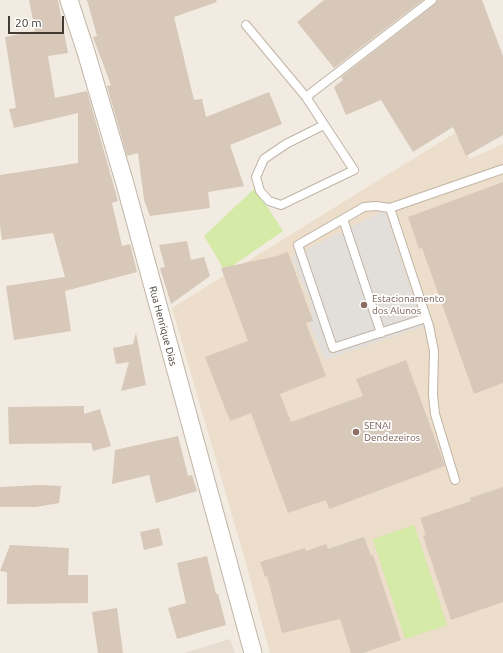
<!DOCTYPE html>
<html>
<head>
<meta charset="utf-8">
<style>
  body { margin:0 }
  #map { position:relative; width:503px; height:653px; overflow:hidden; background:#f2ebe1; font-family:Ubuntu,sans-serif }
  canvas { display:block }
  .scale { position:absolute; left:8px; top:16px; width:56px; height:18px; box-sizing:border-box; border:2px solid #433a32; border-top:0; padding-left:5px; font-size:12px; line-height:14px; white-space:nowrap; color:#433a32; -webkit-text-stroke:3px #fff; paint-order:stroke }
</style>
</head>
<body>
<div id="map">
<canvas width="503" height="653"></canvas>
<div class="scale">20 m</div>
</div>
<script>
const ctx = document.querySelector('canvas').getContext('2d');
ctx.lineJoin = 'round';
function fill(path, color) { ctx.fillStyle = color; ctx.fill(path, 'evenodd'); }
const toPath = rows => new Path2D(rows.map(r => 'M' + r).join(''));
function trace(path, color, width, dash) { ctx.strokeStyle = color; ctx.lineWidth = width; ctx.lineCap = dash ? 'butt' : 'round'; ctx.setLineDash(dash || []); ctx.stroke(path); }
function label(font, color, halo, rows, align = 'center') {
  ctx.font = font + ' Ubuntu,sans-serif'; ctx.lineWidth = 3.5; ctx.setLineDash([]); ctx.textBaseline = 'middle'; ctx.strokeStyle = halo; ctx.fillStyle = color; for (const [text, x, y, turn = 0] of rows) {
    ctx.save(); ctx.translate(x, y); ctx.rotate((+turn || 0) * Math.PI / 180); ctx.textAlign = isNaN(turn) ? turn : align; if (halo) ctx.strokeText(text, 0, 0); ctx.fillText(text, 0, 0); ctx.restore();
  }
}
const residential = toPath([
  [230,639,235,653,184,653]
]);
const education = toPath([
  [455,133,470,159,503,144,503,653,270,653,247,567,172,308]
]);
const green = toPath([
  [255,188,283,231,225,271,204,236],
  [414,525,447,625,405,639,373,539]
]);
const parking = toPath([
  [385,210,423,327,325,360,310,326,311,303,291,257]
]);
const building = toPath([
  [29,0,58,0,68,53,48,56,55,98,87,91,118,201,112,203,122,246,130,244,137,272,65,291,71,331,14,340,6,286,65,277,53,233,2,240,0,225,0,175,78,163,78,113,14,128,9,109,16,108,5,37,35,31],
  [87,0,216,0,217,2,174,17,194,100,202,99,206,117,269,92,282,124,230,145,244,186,208,192,210,208,150,216,144,200,138,153,127,156,107,86,111,85,93,37,97,36],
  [324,0,423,0,334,68,297,22],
  [437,0,482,0,503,56,503,135,466,156,453,127,413,152,381,100,346,115,334,87,343,80,341,77,435,4],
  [503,182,503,383,474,394,422,248,419,249,408,217],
  [187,241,191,260,204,257,210,276,171,304,160,268,165,267,159,245],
  [288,252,313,321,306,323,326,376,280,394,291,422,363,396,356,379,406,360,445,466,329,509,326,500,288,513,251,413,230,421,205,357,248,341,221,268,277,256],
  [136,333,146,385,121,391,129,362,116,364,113,348,133,344],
  [84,406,84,414,100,409,111,446,93,451,91,443,9,444,8,407],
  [178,436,188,476,192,475,197,491,156,503,149,475,112,484,115,450],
  [40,485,61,486,59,503,36,507,0,507,0,487],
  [503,487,503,602,451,620,423,536,426,535,420,518,471,501,470,498],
  [159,528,163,545,144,550,140,532],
  [364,537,371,556,373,555,401,640,363,653,351,653,340,619,282,633,267,576,265,577,260,562,305,548,306,551,326,544,328,549],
  [10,545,69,548,68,575,88,575,88,603,7,604,7,572,0,571],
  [207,556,216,594,218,594,226,625,177,639,168,608,186,603,177,563],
  [117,608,123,653,98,653,92,612]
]);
const lane = toPath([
  [246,25,306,97,432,0],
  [306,97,354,170,281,205,269,201,260,191,256,177,264,159,286,144,324,125],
  [390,208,376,206,364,207,298,245,333,348,426,318],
  [343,219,381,333],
  [455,480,435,414,433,395,434,351,429,326,390,208,503,169]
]);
const street = toPath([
  [69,0,86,52,125,184,253,653]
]);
const markers = [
  [364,305,4,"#8d6e63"],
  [356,432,4,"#8d6e63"]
];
const educationNames = [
  ["Estacionamento",372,299],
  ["dos Alunos",372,311],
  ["SENAI",364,426],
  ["Dendezeiros",364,438]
];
const streetNames = [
  ["Rua Henrique Dias",163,326,75]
];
fill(residential, '#e6dccf');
fill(education, '#ecdeca');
fill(green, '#d4eaa6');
fill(parking, '#e2deda');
fill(building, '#d7c8b9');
trace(lane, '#c0b4a6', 10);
trace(street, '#c0b4a6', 19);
trace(lane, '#fff', 8);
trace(street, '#fff', 17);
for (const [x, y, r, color] of markers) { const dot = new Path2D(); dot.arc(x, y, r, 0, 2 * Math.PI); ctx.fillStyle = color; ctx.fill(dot); trace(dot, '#fff', 1.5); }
label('10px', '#785e54', '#fff', educationNames, 'left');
label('10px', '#433a32', '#fff', streetNames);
</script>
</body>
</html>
